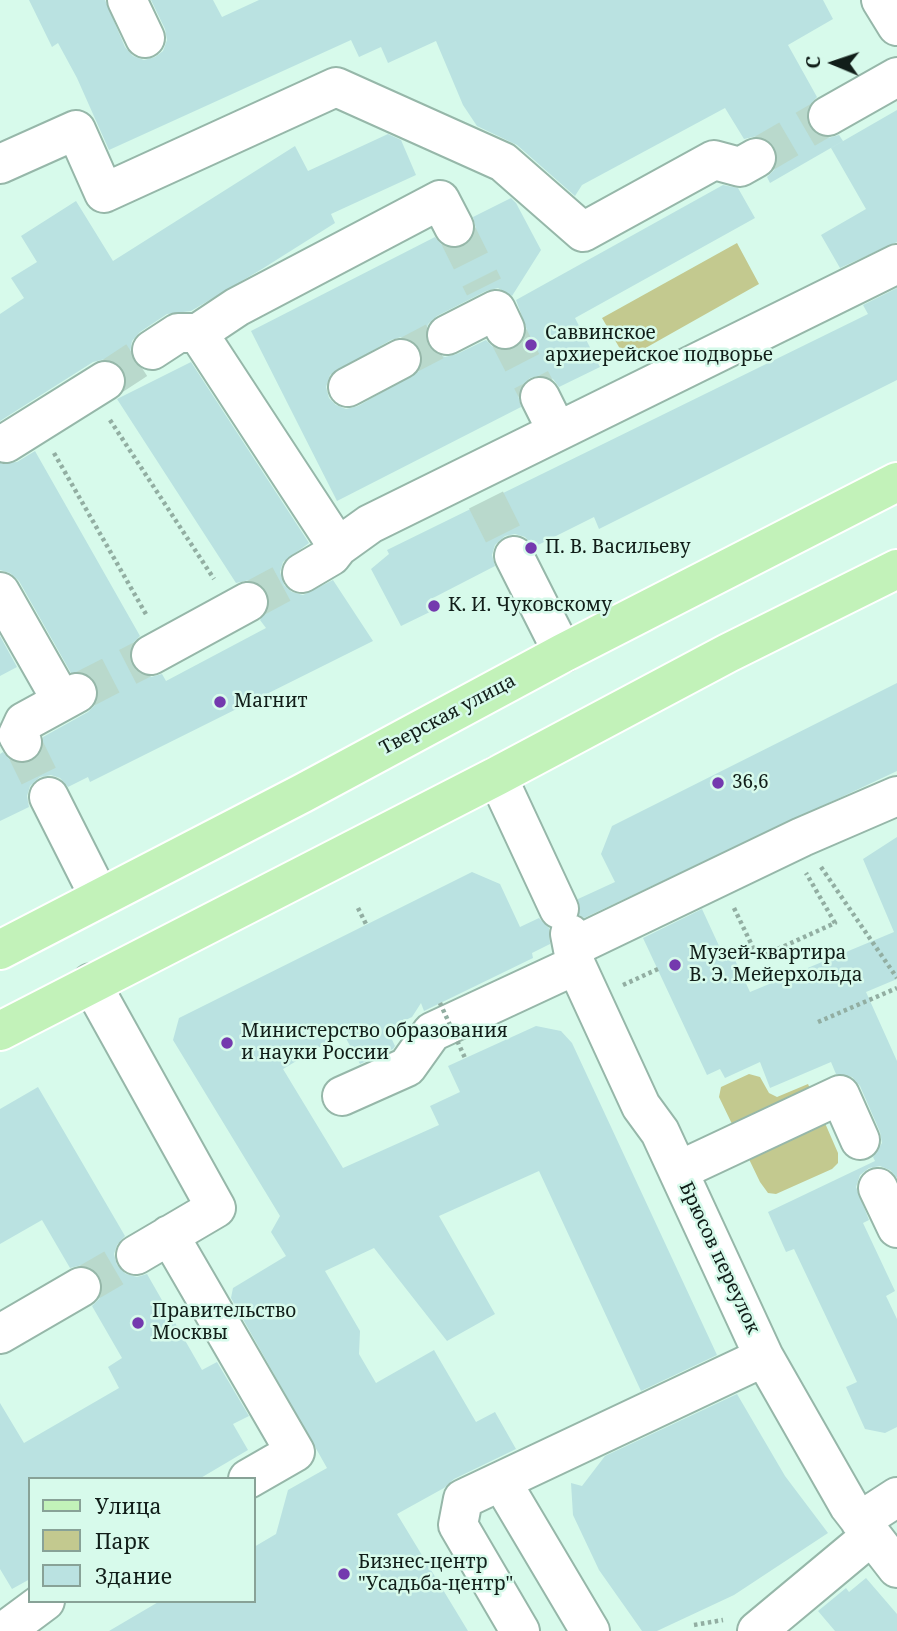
<!DOCTYPE html>
<html>
<head>
<meta charset="utf-8">
<style>
  body { margin:0 }
  #map { position:relative; width:897px; height:1631px; overflow:hidden; background:#d7faeb; font-family:"Noto Serif",serif }
  canvas { display:block }
  .legend { position:absolute; left:28px; top:1477px; width:228px; height:126px; box-sizing:border-box; background:#d7faeb; border:2px solid #88a297; margin:0; padding:9px 12px; list-style:none; font-size:21px; color:#111e19 }
  .legend li { display:flex; align-items:center; gap:14px; height:35px }
  .legend b { width:35px; border:2px solid #88a297 }
  .north { position:absolute; left:799px; top:28px; width:70px; height:70px; -webkit-text-stroke:5px #d7faeb; paint-order:stroke; rotate:272deg; font-size:19px; font-weight:700; line-height:28px; text-align:center; color:#111e19 }
  .north::after { content:''; display:block; margin:auto; width:24px; height:32px; background:#111e19; clip-path:polygon(50% 0,100% 100%,50% 72%,0 100%) }
</style>
</head>
<body>
<div id="map">
<canvas width="897" height="1631"></canvas>
<ul class="legend">
<li><b style="height:9px;background:#c2f2b9"></b>Улица</li>
<li><b style="height:19px;background:#c3c98f"></b>Парк</li>
<li><b style="height:19px;background:#bae2e1"></b>Здание</li>
</ul>
<div class="north">С</div>
</div>
<script>
const ctx = document.querySelector('canvas').getContext('2d');
ctx.lineJoin = 'round';
function fill(path, color) { ctx.fillStyle = color; ctx.fill(path, 'evenodd'); }
const toPath = rows => new Path2D(rows.map(r => 'M' + r).join(''));
function trace(path, color, width, dash) { ctx.strokeStyle = color; ctx.lineWidth = width; ctx.lineCap = dash ? 'butt' : 'round'; ctx.setLineDash(dash || []); ctx.stroke(path); }
function label(font, color, halo, rows, align = 'center') {
  ctx.font = font + ' "Noto Serif",serif'; ctx.lineWidth = 5; ctx.setLineDash([]); ctx.textBaseline = 'middle'; ctx.strokeStyle = halo; ctx.fillStyle = color; for (const [text, x, y, turn = 0] of rows) {
    ctx.save(); ctx.translate(x, y); ctx.rotate((+turn || 0) * Math.PI / 180); ctx.textAlign = isNaN(turn) ? turn : align; if (halo) ctx.strokeText(text, 0, 0); ctx.fillText(text, 0, 0); ctx.restore();
  }
}
const green = toPath([
  [737,243,759,284,626,359,602,318],
  [749,1074,760,1077,769,1093,777,1097,808,1084,838,1153,838,1163,832,1169,776,1194,768,1193,760,1182,719,1097,721,1087]
]);
const building = toPath([
  [29,0,105,0,125,47,133,56,144,60,155,57,163,51,167,40,165,29,151,0,213,0,222,17,259,0,823,0,833,19,788,45,817,97,809,106,806,116,809,126,818,135,828,138,839,135,843,141,770,183,767,177,775,169,778,159,775,147,768,140,757,136,744,139,725,108,582,185,575,196,517,145,477,126,463,105,436,41,388,63,381,47,359,57,351,40,109,150,77,78,58,43,52,47],
  [897,110,897,242,840,268,821,235,866,209,831,148],
  [388,134,401,140,416,175,331,214,335,223,262,269,191,311,167,314,140,332,132,341,130,353,116,362,105,359,93,362,0,421,0,314,24,298,11,278,37,262,21,236,76,201,113,261,295,146,308,171],
  [723,185,738,188,755,218,575,318,600,367,559,387,553,379,542,375,530,378,521,386,518,395,521,407,337,501,251,331,435,237,442,245,452,249,465,246,472,239,476,229,473,217,511,198,516,203,541,250,512,296,498,288,486,291,437,316,428,324,425,335,427,344,435,353,445,357,457,354,486,340,493,347,503,351,514,349,523,342,527,330,516,300],
  [401,337,412,340,420,348,423,359,419,371,358,406,346,409,336,405,329,398,326,387,330,375,391,340],
  [897,288,897,380,599,529,594,517,534,547,525,537,515,534,505,536,495,545,492,555,495,566,431,599,436,609,401,626,371,569,389,554,387,550,868,314,863,305],
  [191,362,309,543,283,562,280,572,284,585,292,592,303,595,333,580,373,641,90,782,88,777,68,787,60,778,51,775,40,777,30,786,27,796,29,807,0,821,0,754,3,752,10,760,21,764,33,761,41,752,43,737,88,712,96,704,99,693,96,683,89,675,71,673,19,581,10,573,0,570,0,463,17,462,35,451,140,636,133,643,129,654,132,665,139,673,151,677,162,674,166,681,266,628,260,620,270,603,267,591,260,584,249,580,236,583,117,399],
  [0,636,17,667,0,676],
  [897,683,897,771,584,918,579,915,578,899,615,882,601,854,612,826],
  [897,837,897,979,866,992,897,1061,897,1178,890,1170,880,1166,869,1168,860,1175,856,1187,869,1220,863,1223,895,1291,886,1296,897,1319,897,1427,885,1433,865,1429,846,1387,857,1382,794,1249,786,1252,768,1212,875,1161,873,1157,882,1143,880,1132,860,1086,852,1077,836,1074,831,1062,770,1088,760,1062,725,1078,720,1069,707,1075,643,938,702,909,726,961,734,958,750,992,894,932,863,859],
  [472,872,500,884,520,927,539,918,549,928,550,944,532,953,533,958,424,1011,421,1003,412,1017,387,1029,395,1046,393,1049,360,1064,343,1033,283,1069,343,1168,439,1125,430,1106,460,1092,448,1066,536,1026,561,1031,572,1043,717,1355,641,1391,539,1171,439,1216,495,1314,447,1341,374,1248,325,1271,360,1331,359,1354,376,1383,434,1350,476,1422,495,1412,516,1449,454,1479,444,1488,397,1514,468,1631,109,1631,160,1601,254,1601,254,1547,276,1534,288,1490,327,1468,231,1298,233,1288,286,1256,271,1232,280,1216,173,1040,179,1018],
  [38,1087,125,1236,117,1245,114,1254,117,1265,126,1274,137,1277,147,1274,202,1370,217,1362,249,1416,233,1424,248,1450,199,1479,30,1479,30,1579,12,1589,0,1569,0,1403,24,1443,119,1388,108,1367,122,1358,92,1306,100,1298,103,1288,100,1275,91,1268,82,1265,70,1268,42,1220,0,1244,0,1109],
  [737,1394,785,1476,828,1533,734,1595,657,1631,642,1631,599,1570,573,1515,571,1483,582,1486,605,1456],
  [866,1578,897,1614,897,1631,835,1631,818,1611,846,1588,849,1592]
]);
const minorTunnel = toPath([
  [756,158,828,116],
  [454,227,484,287],
  [505,329,540,397],
  [401,359,447,335],
  [105,381,152,350],
  [486,500,514,556],
  [248,602,302,573],
  [77,693,151,655],
  [22,742,49,797],
  [81,1287,136,1255]
]);
const path = toPath([
  [110,420,214,579],
  [54,453,147,616],
  [821,867,897,978],
  [358,908,366,924],
  [734,908,758,958,835,923,806,873],
  [623,985,658,969],
  [818,1022,897,988],
  [694,1625,723,1620]
]);
const minor = toPath([
  [127,0,145,38],
  [881,0,897,26],
  [828,116,897,77],
  [0,164,76,130,104,193,336,87,503,162,583,232,714,160,740,167,756,158],
  [198,333,237,307,440,200,454,227],
  [447,335,496,310,505,329],
  [152,350,178,333,198,333,338,547],
  [348,387,401,359],
  [540,397,557,431],
  [6,443,105,381],
  [514,556,563,653],
  [302,573,331,556,338,547,370,524,897,264],
  [0,592,62,701],
  [151,655,248,602],
  [22,742,18,735,24,722,77,693],
  [497,776,559,909],
  [49,797,99,896],
  [570,934,576,965,641,1106,660,1132,764,1357,849,1506,897,1568],
  [573,947,802,837,897,796],
  [91,983,216,1208,136,1255],
  [342,1096,407,1067,432,1032,576,965],
  [678,1171,840,1095,860,1140],
  [878,1188,897,1228],
  [169,1235,295,1452,248,1479],
  [0,1334,81,1287],
  [501,1481,590,1631],
  [860,1521,897,1497],
  [6,1630,45,1601],
  [520,1631,458,1525,463,1499,764,1357],
  [757,1631,871,1536]
]);
const major = toPath([
  [0,950,303,793,563,653,897,482],
  [0,1031,497,776,728,653,897,569]
]);
const pathBridge = toPath([
  [440,1003,465,1058]
]);
const markers = [
  [531,345,7,"#7439ae"],
  [531,548,7,"#7439ae"],
  [434,606,7,"#7439ae"],
  [220,702,7,"#7439ae"],
  [718,783,7,"#7439ae"],
  [675,965,7,"#7439ae"],
  [227,1043,7,"#7439ae"],
  [138,1323,7,"#7439ae"],
  [344,1574,7,"#7439ae"]
];
const poiNames = [
  ["Саввинское",545,334],
  ["архиерейское подворье",545,356],
  ["П. В. Васильеву",545,548],
  ["К. И. Чуковскому",448,606],
  ["Магнит",234,702],
  ["36,6",732,783],
  ["Музей-квартира",689,954],
  ["В. Э. Мейерхольда",689,976],
  ["Министерство образования",241,1032],
  ["и науки России",241,1054],
  ["Правительство",152,1312],
  ["Москвы",152,1334],
  ["Бизнес-центр",358,1563],
  ["\"Усадьба-центр\"",358,1585]
];
const streetNames = [
  ["Тверская улица",448,715,-28],
  ["Брюсов переулок",719,1258,65]
];
fill(green, '#c3c98f');
fill(building, '#bae2e1');
trace(minorTunnel, '#b9d9cc', 38, [38, 19]);
trace(minor, '#96b7a9', 42);
trace(major, '#fff', 42);
trace(path, '#92aea2', 4.5, [3.5, 3.5]);
trace(minor, '#fff', 38);
trace(major, '#c2f2b9', 38);
trace(pathBridge, '#92aea2', 4.5, [3.5, 3.5]);
for (const [x, y, r, color] of markers) { const dot = new Path2D(); dot.arc(x, y, r, 0, 2 * Math.PI); ctx.fillStyle = color; ctx.fill(dot); trace(dot, '#d7faeb', 2.5); }
label('19px', '#111e19', '#d7faeb', poiNames, 'left');
label('19px', '#111e19', '#d7faeb', streetNames);
</script>
</body>
</html>
